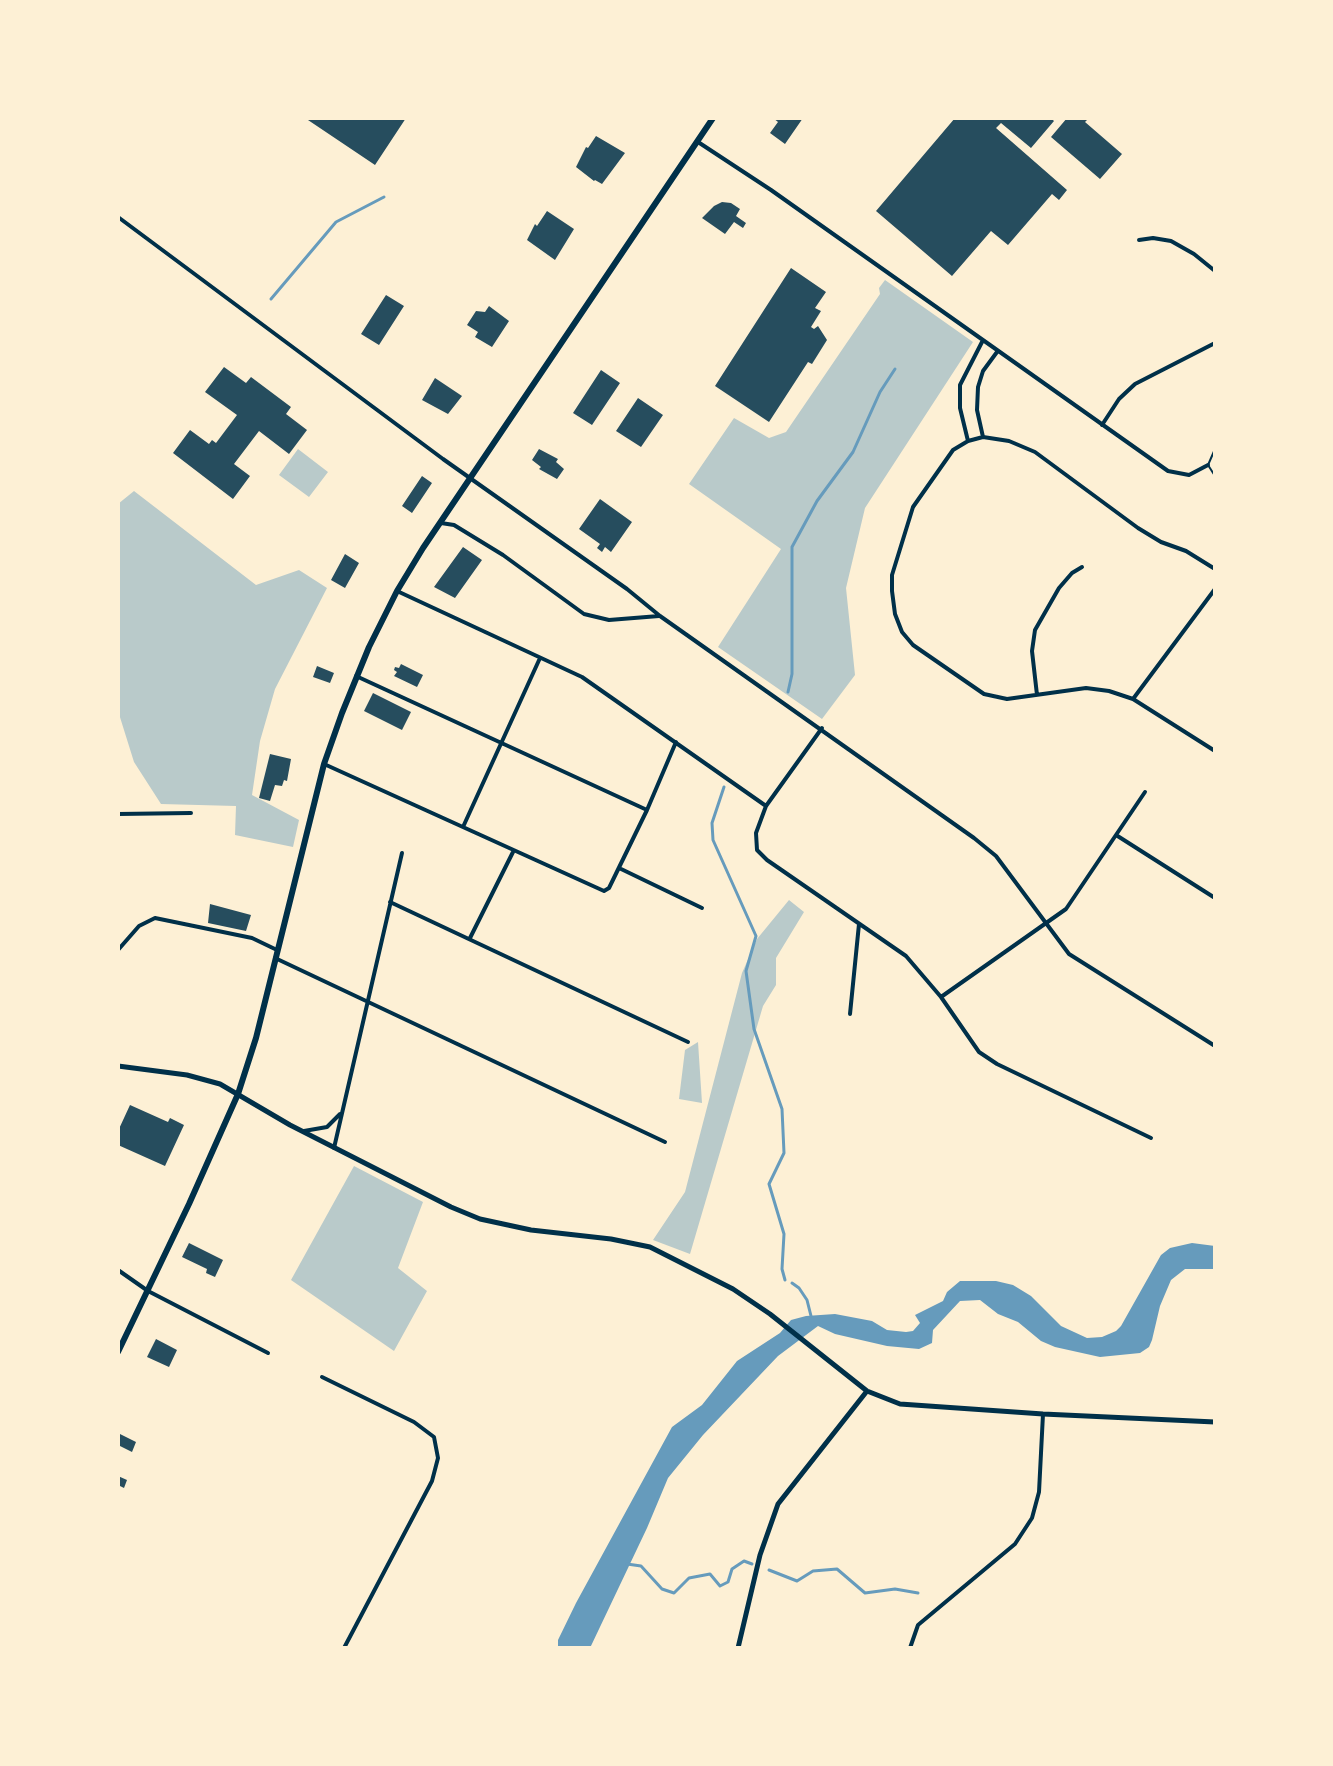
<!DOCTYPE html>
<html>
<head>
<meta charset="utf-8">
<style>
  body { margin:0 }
  #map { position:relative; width:1333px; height:1766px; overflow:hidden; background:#fdf0d5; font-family:"Noto Sans",sans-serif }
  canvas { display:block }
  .frame { position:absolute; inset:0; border:120px solid #fdf0d5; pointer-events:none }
</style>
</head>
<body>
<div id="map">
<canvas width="1333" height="1766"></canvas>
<div class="frame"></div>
</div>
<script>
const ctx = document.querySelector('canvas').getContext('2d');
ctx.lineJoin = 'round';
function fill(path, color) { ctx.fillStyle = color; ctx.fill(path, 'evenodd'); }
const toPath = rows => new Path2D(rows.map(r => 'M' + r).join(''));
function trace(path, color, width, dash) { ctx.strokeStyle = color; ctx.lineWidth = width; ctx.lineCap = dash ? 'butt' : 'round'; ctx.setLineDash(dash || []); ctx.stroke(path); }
const green = toPath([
  [885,280,973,342,865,508,846,588,855,675,822,719,718,647,781,549,689,484,734,418,769,438,786,432,880,294,879,288],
  [298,449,328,472,309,497,279,475],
  [134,491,256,585,299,570,327,588,275,689,260,741,252,795,299,820,293,847,235,835,236,806,161,804,134,762,119,714,118,696,118,504],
  [789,900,804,912,776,958,776,985,763,1006,690,1254,653,1240,685,1192,742,973,757,939],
  [698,1042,702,1103,679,1099,685,1050],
  [354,1166,423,1202,398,1268,427,1291,394,1351,291,1280]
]);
const water = toPath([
  [1192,1243,1215,1246,1215,1269,1185,1269,1171,1280,1160,1306,1152,1340,1149,1347,1140,1353,1100,1357,1055,1347,1041,1341,1018,1322,998,1314,980,1300,960,1301,933,1330,932,1343,919,1349,887,1346,835,1334,818,1326,778,1356,703,1435,668,1478,647,1528,590,1648,558,1648,558,1640,576,1603,672,1427,702,1405,737,1361,780,1333,791,1320,806,1316,835,1314,872,1321,887,1330,906,1332,913,1331,920,1323,915,1315,943,1301,947,1292,960,1281,996,1281,1013,1285,1031,1296,1061,1326,1087,1338,1102,1337,1116,1331,1121,1326,1161,1255,1170,1248]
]);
const stream = toPath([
  [271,299,336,222,384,197],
  [788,692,792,674,792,547,817,501,853,452,880,392,895,369],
  [724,787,712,823,713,840,756,936,746,971,754,1029,782,1109,784,1153,769,1184,784,1234,782,1269,785,1280],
  [792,1283,799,1288,807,1300,811,1316],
  [627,1564,641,1566,662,1589,674,1593,689,1578,710,1574,720,1586,728,1582,732,1569,744,1561,752,1564],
  [769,1570,797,1581,813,1571,837,1569,865,1593,895,1589,918,1593]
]);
const building = toPath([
  [305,118,406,118,375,165],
  [773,118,803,118,785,144,770,133,778,122],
  [955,118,1051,118,1054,121,1031,148,1001,123,996,128,1067,190,1059,200,1052,194,1008,245,991,231,952,276,876,211],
  [1067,118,1089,118,1085,122,1122,154,1100,179,1051,137],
  [596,136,625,153,602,184,595,180,594,181,576,167,586,147,588,148],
  [722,202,731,203,740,209,736,216,746,223,743,228,734,222,725,234,702,218,714,206],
  [547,211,574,229,555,260,527,240,535,224,537,226],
  [791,268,826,292,815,308,821,311,811,327,814,329,818,326,827,340,812,364,808,362,769,422,715,386],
  [386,295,404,306,379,345,361,334],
  [489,306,509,321,492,347,475,337,478,332,467,325,476,311,485,312],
  [224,367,246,383,251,377,291,407,286,414,307,430,289,454,259,431,234,464,250,476,233,499,173,453,190,430,209,444,212,440,216,443,237,415,205,392],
  [601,370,620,383,592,425,573,413],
  [435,378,462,396,448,414,422,400],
  [638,398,663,415,641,447,616,431],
  [539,449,558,459,556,462,564,469,557,479,539,469,541,467,532,460],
  [422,476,432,483,412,513,402,506],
  [600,499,632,522,611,552,605,547,602,552,597,548,600,544,579,529],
  [463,547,482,560,455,598,434,587],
  [345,554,359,563,345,588,331,580],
  [401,664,423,675,417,687,394,676,397,672,394,670,395,667,399,668],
  [317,666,334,673,330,683,313,677],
  [373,693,411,712,402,730,364,711],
  [270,754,291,759,287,781,284,780,282,786,275,785,270,801,259,798],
  [210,904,251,915,246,931,208,923],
  [130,1105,168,1122,170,1118,184,1125,165,1166,118,1145,118,1131],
  [189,1243,223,1260,215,1277,206,1273,207,1269,182,1257],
  [156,1339,177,1350,169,1367,147,1357],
  [118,1433,136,1442,132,1452,118,1445],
  [118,1476,127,1480,124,1488,118,1485]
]);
const service = toPath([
  [1215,449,1208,465,1215,476]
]);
const minor = toPath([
  [698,142,771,190,1168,471,1189,475,1208,465],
  [118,217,443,459,627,589,660,616,974,838,996,856,1069,954,1215,1046],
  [1139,240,1153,238,1171,241,1194,254,1215,271],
  [1102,425,1119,399,1135,384,1215,343],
  [983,437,977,410,978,387,983,371,997,352],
  [968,441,960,408,960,385,982,342],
  [441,523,454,525,503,555,584,614,609,620,659,616],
  [1215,569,1186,551,1161,542,1138,528,1035,452,1009,441,983,437,968,441,953,450,913,507,892,575,892,591,895,614,902,632,913,645,984,694,1007,699,1086,688,1109,691,1133,699,1215,751],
  [397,591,582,677,766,806],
  [356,676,647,810],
  [1037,695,1032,651,1035,630,1059,588,1072,573,1082,567],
  [1133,699,1215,589],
  [822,728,766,806,756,833,757,850,767,860,906,956,941,997,979,1052,997,1064,1151,1138],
  [324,764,604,891,609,888,647,810,676,742],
  [118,814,191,813],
  [463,827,540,658],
  [1116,835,1215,898],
  [619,868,702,908],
  [390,902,688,1042],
  [470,938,513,852],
  [118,950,139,926,155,918,252,938,277,950],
  [275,958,665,1142],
  [941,997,1066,909,1145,792],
  [850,1014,859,924],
  [304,1131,327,1127,340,1114],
  [334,1148,402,853],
  [118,1270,148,1291,268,1353],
  [322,1377,414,1422,434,1437,438,1458,432,1481,344,1648],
  [910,1648,918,1625,1015,1544,1032,1518,1039,1492,1043,1414]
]);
const tertiary = toPath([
  [118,1066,187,1075,220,1084,290,1125,451,1207,480,1219,531,1230,611,1239,650,1247,733,1289,770,1314,867,1391,900,1404,1043,1414,1215,1422],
  [738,1648,760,1555,778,1504,867,1391]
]);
const primary = toPath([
  [118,1352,189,1204,238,1094,256,1038,324,764,342,713,369,647,397,591,423,548,713,118]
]);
fill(green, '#b9caca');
fill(water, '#669bbc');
trace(stream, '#669bbc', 3);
fill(building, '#264d5e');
trace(service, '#003049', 2);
trace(minor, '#003049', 4);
trace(tertiary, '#003049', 5);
trace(primary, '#003049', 6);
</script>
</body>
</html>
